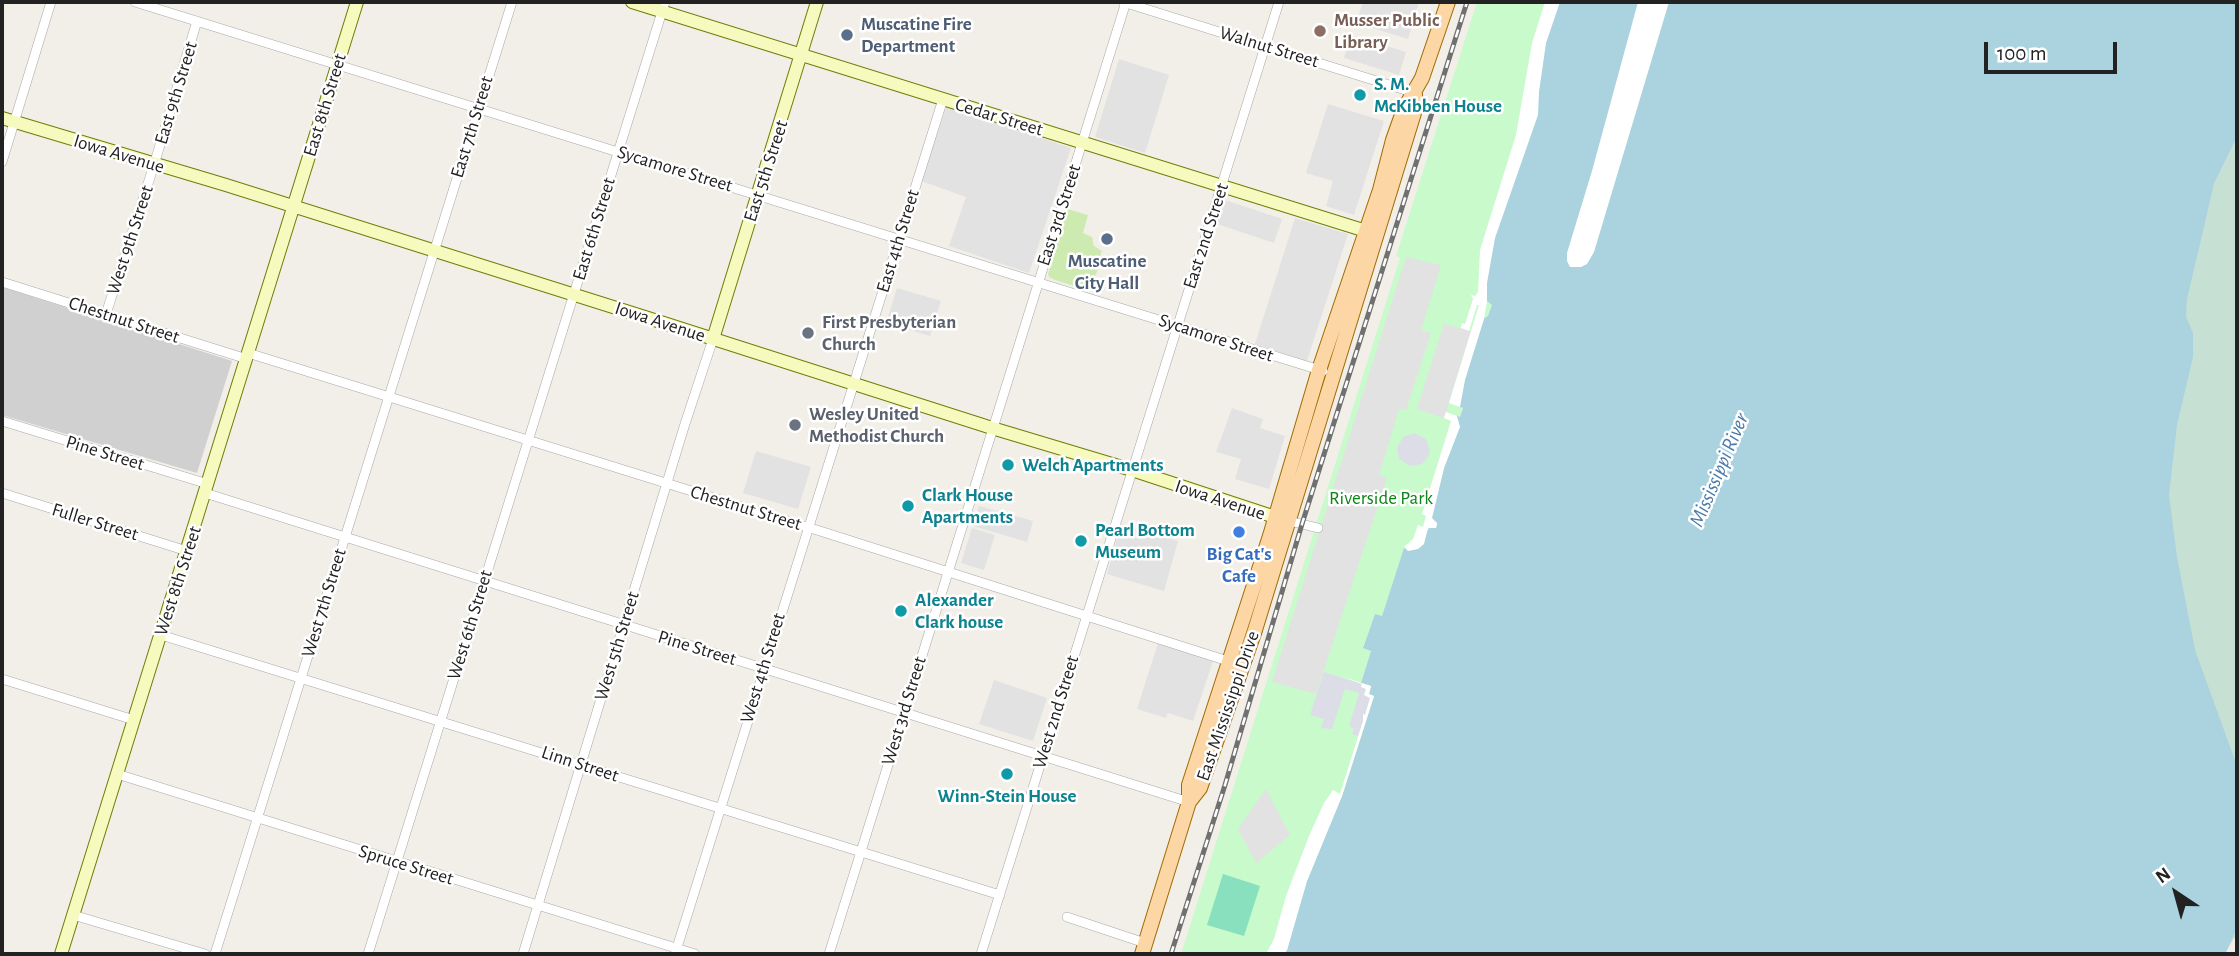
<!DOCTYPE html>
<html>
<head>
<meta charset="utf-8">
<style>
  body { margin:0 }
  #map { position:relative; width:2239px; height:956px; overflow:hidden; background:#f2efe9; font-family:"Alegreya Sans",sans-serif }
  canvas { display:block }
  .frame { position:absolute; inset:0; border:4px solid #222; pointer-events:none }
  .north { position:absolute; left:2141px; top:858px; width:70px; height:70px; -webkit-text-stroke:5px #fff; paint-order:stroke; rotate:324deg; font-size:19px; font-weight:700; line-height:28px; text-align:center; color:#222 }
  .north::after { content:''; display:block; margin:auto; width:24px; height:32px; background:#222; clip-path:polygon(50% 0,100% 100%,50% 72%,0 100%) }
  .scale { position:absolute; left:1984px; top:42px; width:133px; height:32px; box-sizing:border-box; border:4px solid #222; border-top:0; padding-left:9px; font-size:21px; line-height:24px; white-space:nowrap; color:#222; -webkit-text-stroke:5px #fff; paint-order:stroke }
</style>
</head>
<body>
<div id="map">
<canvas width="2239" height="956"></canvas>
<div class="frame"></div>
<div class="north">N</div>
<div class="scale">100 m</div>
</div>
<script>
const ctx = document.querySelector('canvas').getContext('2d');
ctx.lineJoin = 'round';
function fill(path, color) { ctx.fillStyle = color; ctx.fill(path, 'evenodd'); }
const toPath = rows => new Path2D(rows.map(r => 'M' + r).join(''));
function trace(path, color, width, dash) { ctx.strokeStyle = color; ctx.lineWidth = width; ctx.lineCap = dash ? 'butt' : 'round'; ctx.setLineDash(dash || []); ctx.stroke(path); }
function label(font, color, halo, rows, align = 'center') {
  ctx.font = font + ' "Alegreya Sans",sans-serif'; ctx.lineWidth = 5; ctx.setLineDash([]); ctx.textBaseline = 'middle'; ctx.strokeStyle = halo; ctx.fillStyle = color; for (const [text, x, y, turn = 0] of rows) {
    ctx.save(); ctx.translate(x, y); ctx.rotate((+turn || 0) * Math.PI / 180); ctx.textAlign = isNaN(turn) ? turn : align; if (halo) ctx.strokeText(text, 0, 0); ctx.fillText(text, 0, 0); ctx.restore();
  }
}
const religious = toPath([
  [2,287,232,361,197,473,2,415]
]);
const grass = toPath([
  [1067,209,1088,215,1083,233,1092,237,1094,246,1102,251,1098,262,1100,263,1090,291,1055,280,1049,277,1048,274]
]);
const wetland = toPath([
  [2237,137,2237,940,2234,938,2225,954,2200,954,2151,667,2170,347,2214,184]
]);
const park = toPath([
  [1477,2,1553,2,1492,304,1460,417,1436,520,1404,548,1382,616,1375,614,1363,647,1371,651,1361,682,1374,696,1342,796,1284,954,1181,954,1400,258,1396,256]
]);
const pitch = toPath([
  [1223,874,1260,886,1244,936,1207,925]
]);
const parking = toPath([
  [1363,2,1419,2,1408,39,1356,23],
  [1351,35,1406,52,1399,75,1344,58],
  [1119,59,1169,75,1145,153,1095,137],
  [1328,104,1384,121,1354,215,1326,206,1333,181,1306,173],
  [947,106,1071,148,1029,273,949,246,966,197,921,181],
  [1225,200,1282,219,1274,243,1217,224],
  [1295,218,1348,234,1307,361,1255,344],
  [1406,257,1441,265,1421,330,1431,333,1406,410,1399,409,1379,475,1387,478,1316,694,1272,682],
  [897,288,941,301,930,336,886,323],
  [1444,324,1471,331,1444,418,1417,409],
  [1232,408,1263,419,1260,428,1285,436,1269,489,1235,479,1241,459,1216,452],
  [756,451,811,467,798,509,743,493],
  [979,506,1033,521,1027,542,973,526],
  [1121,525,1178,541,1164,591,1107,574],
  [972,528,995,535,984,570,961,563],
  [1158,643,1213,661,1193,721,1168,713,1166,718,1137,709],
  [994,680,1047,698,1033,741,979,724],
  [1266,789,1290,835,1256,863,1238,829]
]);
const plaza = toPath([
  [1414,433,1426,439,1430,451,1428,457,1422,464,1410,466,1399,459,1397,448,1403,437],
  [1324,672,1362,684,1366,689,1371,698,1358,736,1352,734,1354,728,1349,726,1359,693,1345,689,1332,729,1321,728,1324,719,1310,715]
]);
const water = toPath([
  [1553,2,2237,2,2237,137,2214,184,2187,299,2186,317,2193,333,2193,357,2177,425,2169,495,2177,557,2195,650,2237,766,2237,928,2225,954,1284,954,1287,950,1307,881,1342,796,1374,696,1369,694,1371,686,1361,683,1371,651,1363,648,1375,614,1382,616,1404,548,1416,546,1429,528,1436,528,1437,523,1431,519,1444,468,1457,426,1457,416,1460,417,1463,408,1458,406,1463,378,1483,319,1488,316,1492,305,1487,301,1486,296,1485,277]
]);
const pier = toPath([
  [1545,2,1560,2,1546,43,1539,92,1538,115,1495,238,1487,283,1487,301,1484,319,1465,380,1460,407,1449,403,1479,305,1477,305,1469,331,1461,328,1462,323,1465,324,1473,299,1471,295,1475,296,1478,292,1480,250,1516,135,1532,43],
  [1638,2,1669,2,1594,252,1587,264,1581,267,1570,267,1567,261,1567,253,1592,171],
  [1446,412,1457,416,1460,427,1444,468,1432,518,1437,523,1436,528,1428,528,1424,544,1418,549,1408,551,1404,547,1413,539,1418,525,1423,527,1426,516,1422,514,1451,421,1444,418],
  [1340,676,1371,686,1369,694,1374,696,1342,796,1307,881,1287,950,1284,954,1266,954,1274,939,1286,896,1309,836,1324,803,1333,790,1340,794,1363,721,1363,714,1365,715,1370,698,1364,695,1366,689,1361,687,1362,684]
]);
const street = toPath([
  [135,2,1323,371],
  [1123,2,1415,93],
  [2,162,51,2],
  [2,282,247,359],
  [106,314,154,165,197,21],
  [248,353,820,531,1231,662],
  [2,421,208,484],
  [2,493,187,551],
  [205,493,1189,802],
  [1285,520,1318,528],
  [161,635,1000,895],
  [2,679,134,720],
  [117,774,695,954],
  [73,915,205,954],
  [1067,917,1145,943],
  [215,954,512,2],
  [368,954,665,2],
  [523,954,684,427,713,339],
  [675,954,943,99],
  [829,954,1126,2],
  [981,954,1279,2]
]);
const secondary = toPath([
  [632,2,1366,231],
  [2,118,226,185,648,318,992,428,1132,470,1275,517],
  [713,339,817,2],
  [61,954,357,2]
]);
const primary = toPath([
  [1189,802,1200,788,1255,630,1414,113,1415,94],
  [1142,954,1189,802,1189,785,1270,536,1319,370,1380,190,1393,140,1404,109,1422,78,1448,2]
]);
const rail = toPath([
  [1171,954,1225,785,1302,524,1467,2]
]);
const markers = [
  [1320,31,7,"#8d6e63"],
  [847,35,7,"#5c6f8a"],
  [1360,95,7,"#0f9aa8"],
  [1107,239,7,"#5c6f8a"],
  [808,333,7,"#6b7280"],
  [795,425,7,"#6b7280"],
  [1008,465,7,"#0f9aa8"],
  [908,506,7,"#0f9aa8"],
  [1239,532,7,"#3f7fe0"],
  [1081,541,7,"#0f9aa8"],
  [901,611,7,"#0f9aa8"],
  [1007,774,7,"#0f9aa8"]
];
const educationNames = [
  ["Musser Public",1334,20],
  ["Library",1334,42]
];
const serviceNames = [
  ["Muscatine Fire",861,24],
  ["Department",861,46],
  ["Muscatine",1107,261,"center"],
  ["City Hall",1107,283,"center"]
];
const streetNames = [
  ["Walnut Street",1269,47,17],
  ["East 9th Street",176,93,-73],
  ["East 8th Street",325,105,-73],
  ["Cedar Street",999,117,17],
  ["East 7th Street",472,127,-73],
  ["Iowa Avenue",119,154,17],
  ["Sycamore Street",675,169,17],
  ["East 5th Street",766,171,-72],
  ["East 3rd Street",1059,215,-72],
  ["East 6th Street",594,229,-73],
  ["East 2nd Street",1206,236,-72],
  ["West 9th Street",130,240,-72],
  ["East 4th Street",898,241,-73],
  ["Chestnut Street",124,320,18],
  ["Iowa Avenue",660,322,18],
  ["Sycamore Street",1216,338,18],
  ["Pine Street",105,453,17],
  ["Iowa Avenue",1220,500,18],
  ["Chestnut Street",746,508,17],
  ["Fuller Street",95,522,17],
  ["West 8th Street",178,581,-72],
  ["West 7th Street",324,603,-73],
  ["West 6th Street",470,625,-73],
  ["West 5th Street",617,646,-73],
  ["Pine Street",697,648,17],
  ["West 4th Street",763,668,-73],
  ["East Mississippi Drive",1228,706,-71],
  ["West 3rd Street",904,711,-73],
  ["West 2nd Street",1056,712,-73],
  ["Linn Street",580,764,18],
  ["Spruce Street",406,865,17]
];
const cultureNames = [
  ["S. M.",1374,84],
  ["McKibben House",1374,106],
  ["Welch Apartments",1022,465],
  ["Clark House",922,495],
  ["Apartments",922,517],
  ["Pearl Bottom",1095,530],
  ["Museum",1095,552],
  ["Alexander",915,600],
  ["Clark house",915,622],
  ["Winn-Stein House",1007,796,"center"]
];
const worshipNames = [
  ["First Presbyterian",822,322],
  ["Church",822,344],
  ["Wesley United",809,414],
  ["Methodist Church",809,436]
];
const parkNames = [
  ["Riverside Park",1381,498]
];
const shopNames = [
  ["Big Cat's",1239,554],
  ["Cafe",1239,576]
];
const waterNames = [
  ["Mississippi River",1719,470,-67]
];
fill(religious, '#d0d0d0');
fill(grass, '#cdebb0');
fill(wetland, '#c6e0d4');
fill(park, '#c8facc');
fill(pitch, '#88e0be');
fill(parking, '#e2e2e2');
fill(plaza, '#dddde8');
fill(water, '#aad3df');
fill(pier, '#fff');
trace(street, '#a9a9a9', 10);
trace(secondary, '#707d05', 14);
trace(primary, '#a06b00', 16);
trace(street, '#fff', 9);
trace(secondary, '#f7fabf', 12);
trace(primary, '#fcd6a4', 14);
trace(rail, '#707070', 5);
trace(rail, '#fff', 2.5, [8]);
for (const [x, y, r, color] of markers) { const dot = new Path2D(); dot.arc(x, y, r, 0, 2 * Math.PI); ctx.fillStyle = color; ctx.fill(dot); trace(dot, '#fff', 2.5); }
label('bold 19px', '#785e54', '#fff', educationNames, 'left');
label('bold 19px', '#4e5e75', '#fff', serviceNames, 'left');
label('19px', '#222', '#fff', streetNames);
label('bold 19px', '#0d838f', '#fff', cultureNames, 'left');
label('bold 19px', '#5b616d', '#fff', worshipNames, 'left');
label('19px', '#0c8416', '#fff', parkNames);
label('bold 19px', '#366cbe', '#fff', shopNames);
label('italic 21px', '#4a7aab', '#fff', waterNames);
</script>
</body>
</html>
